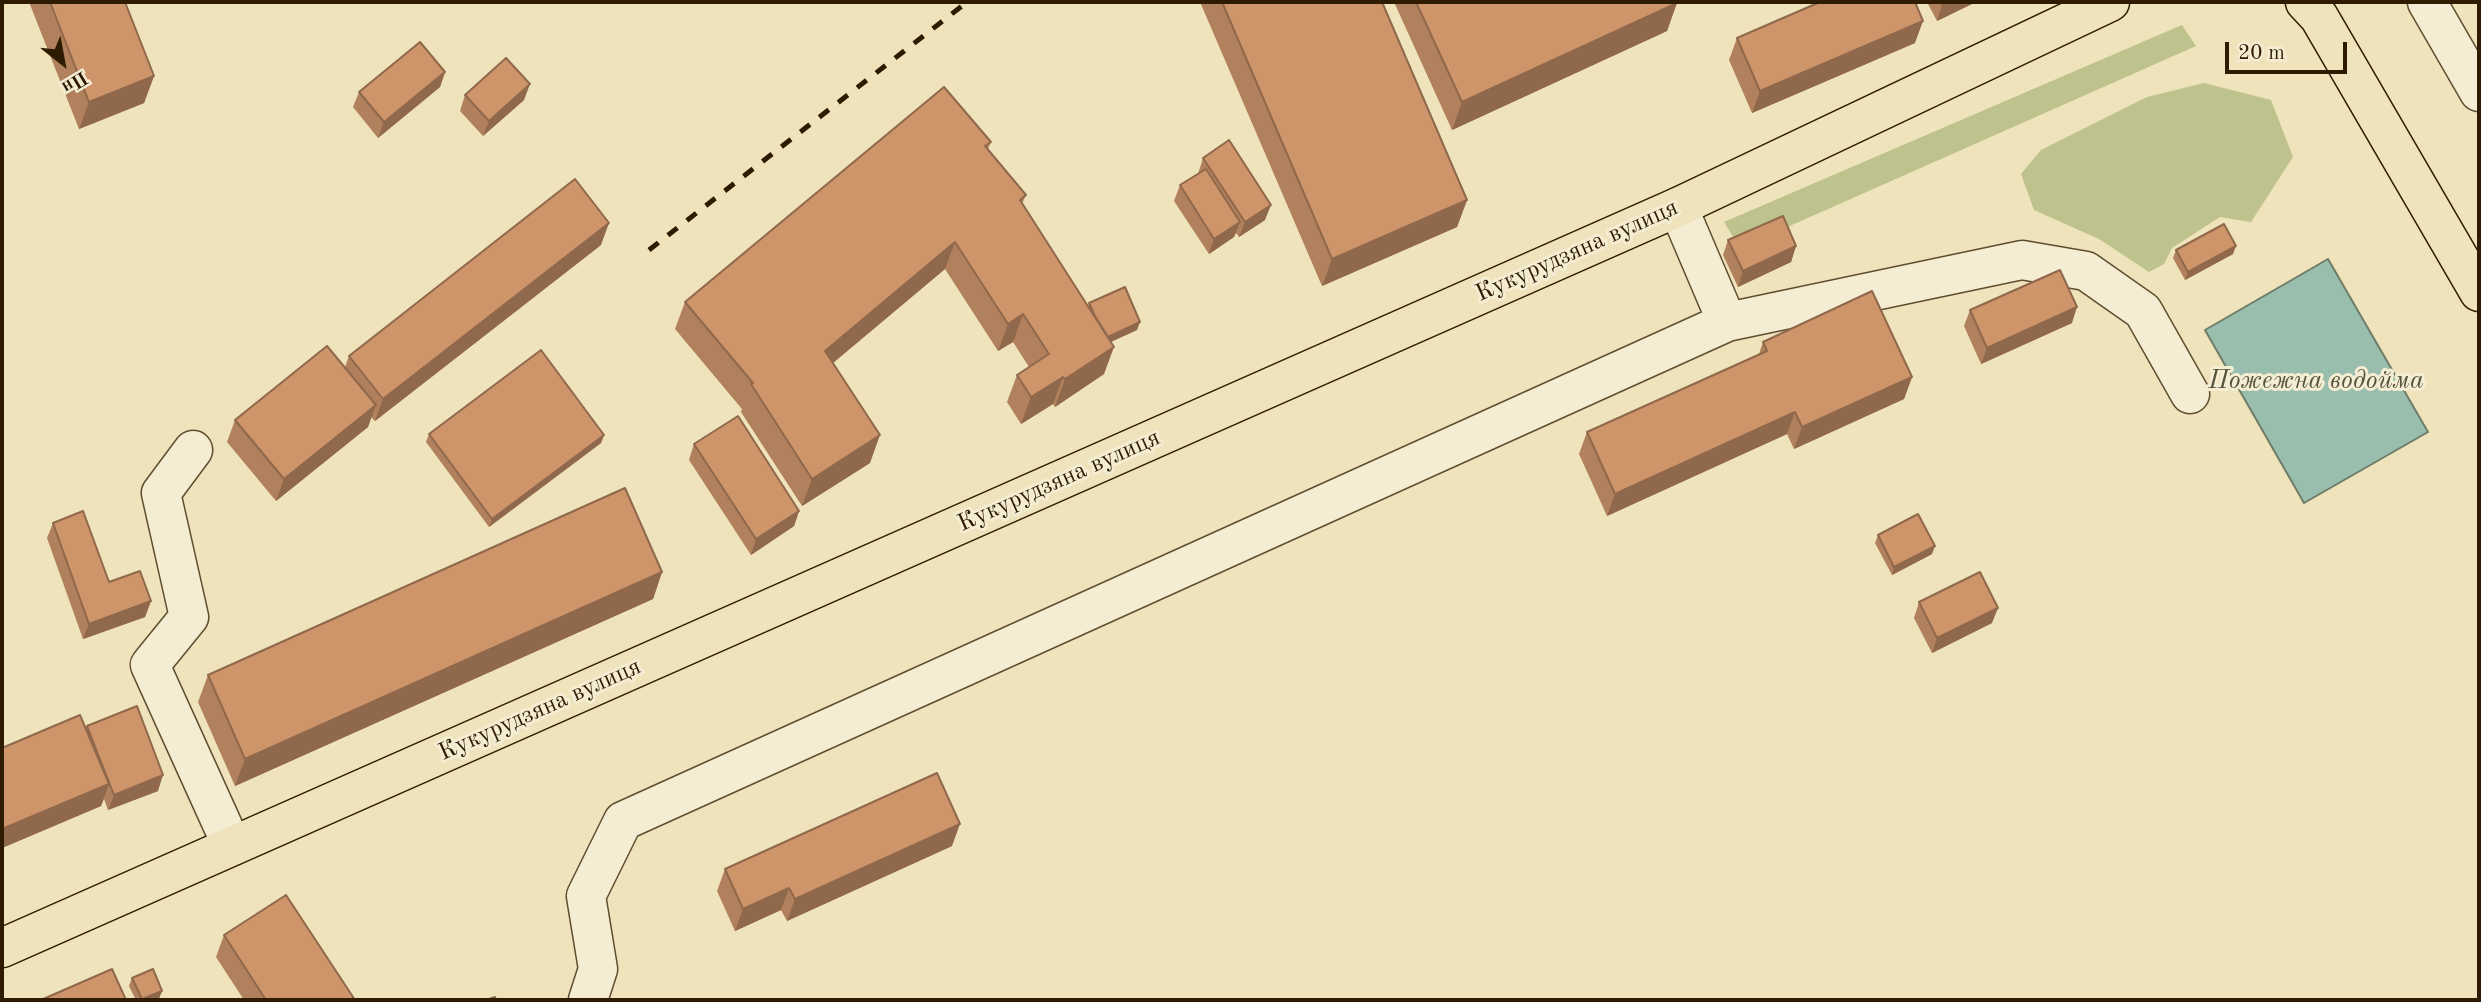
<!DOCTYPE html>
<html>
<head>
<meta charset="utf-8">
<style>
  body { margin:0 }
  #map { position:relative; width:2481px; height:1002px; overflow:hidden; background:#eee3bb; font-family:"Old Standard TT",serif }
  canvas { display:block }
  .frame { position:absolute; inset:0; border:4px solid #2f1b00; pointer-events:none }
  .north { position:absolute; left:28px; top:28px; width:70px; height:70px; -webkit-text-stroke:5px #f4edd3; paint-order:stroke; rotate:149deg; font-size:19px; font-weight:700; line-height:28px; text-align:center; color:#2f1b00 }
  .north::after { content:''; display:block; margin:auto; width:24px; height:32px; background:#2f1b00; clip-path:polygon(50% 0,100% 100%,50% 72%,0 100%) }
  .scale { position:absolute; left:2225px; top:42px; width:122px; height:32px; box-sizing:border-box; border:4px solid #2f1b00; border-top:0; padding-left:9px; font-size:21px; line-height:24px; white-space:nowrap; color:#2f1b00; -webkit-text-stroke:5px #f4edd3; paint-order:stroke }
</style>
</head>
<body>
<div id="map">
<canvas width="2481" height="1002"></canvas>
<div class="frame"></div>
<div class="north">Пн</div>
<div class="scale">20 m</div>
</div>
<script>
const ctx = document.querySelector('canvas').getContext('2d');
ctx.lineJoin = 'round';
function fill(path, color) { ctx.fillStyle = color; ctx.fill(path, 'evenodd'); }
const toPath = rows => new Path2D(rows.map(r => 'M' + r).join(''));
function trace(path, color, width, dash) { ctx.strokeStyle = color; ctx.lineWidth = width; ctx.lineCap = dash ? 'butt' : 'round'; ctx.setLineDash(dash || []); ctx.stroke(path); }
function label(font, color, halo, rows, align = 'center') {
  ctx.font = font + ' "Old Standard TT",serif'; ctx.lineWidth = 6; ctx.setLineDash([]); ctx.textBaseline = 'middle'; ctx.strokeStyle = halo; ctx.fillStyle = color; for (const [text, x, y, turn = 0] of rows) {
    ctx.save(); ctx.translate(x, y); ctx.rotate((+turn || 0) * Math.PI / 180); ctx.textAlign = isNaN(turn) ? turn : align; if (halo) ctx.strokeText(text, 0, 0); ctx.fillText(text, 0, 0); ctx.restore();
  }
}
const green = toPath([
  [2182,25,2196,46,1740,248,1724,222],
  [2204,83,2271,100,2293,157,2251,222,2220,217,2172,248,2164,264,2149,272,2099,239,2034,210,2021,174,2041,150,2147,97]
]);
const water = toPath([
  [2328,259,2428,432,2304,503,2205,330,2328,259]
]);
const minor = toPath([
  [2427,2,2479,92],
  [1678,207,1727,322],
  [193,450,161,493,189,617,150,665,232,846],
  [588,1000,598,969,586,896,623,821,1727,322,2022,260,2086,271,2143,311,2190,394]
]);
const major = toPath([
  [2305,2,2319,17,2479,292],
  [2,948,1678,207,2110,2]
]);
const rail = toPath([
  [649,250,967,2]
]);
const wall = toPath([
  [29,2,125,2,154,76,144,103,79,129],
  [1200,2,1382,2,1467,200,1457,227,1322,286],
  [1394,2,1677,2,1667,31,1452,130],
  [1927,2,1976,2,1937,21],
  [1737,38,1915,43,1752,113,1729,60],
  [445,72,440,87,378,138,353,107,359,92],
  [465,95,524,100,483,136,460,111],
  [991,142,988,149,1026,195,1022,204,1088,306,1089,303,1137,330,1111,342,1104,374,1055,407,1053,404,1021,424,1007,402,1017,375,1029,367,1013,342,998,351,945,269,833,363,870,463,802,506,741,412,742,409,675,329,685,302],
  [1203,158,1265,220,1239,237,1236,233,1234,237,1209,254,1174,201,1180,185,1198,174],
  [1728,240,1796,246,1791,262,1738,287,1723,255],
  [601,245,375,421,371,417,368,427,276,501,227,442,235,420,345,367,349,356],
  [2176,250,2233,254,2185,280,2173,258],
  [1970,310,2072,323,1981,364,1964,326],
  [1763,342,1912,377,1904,399,1794,449,1787,434,1607,516,1579,454,1587,432,1759,354],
  [429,434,604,435,601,443,489,527,426,442],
  [694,444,799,511,794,526,751,555,689,460],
  [53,523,109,582,151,601,145,617,83,639,47,538],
  [1878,535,1932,554,1892,575,1875,543],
  [662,572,653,599,235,786,198,702,208,675],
  [1919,602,1992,623,1932,653,1914,618],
  [87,726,158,791,108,810,104,799,101,806,2,848,2,748,86,729],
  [952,846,787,921,781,910,735,931,717,891,725,869],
  [224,935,355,1000,244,1000,216,957],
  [132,978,159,999,155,1000,136,1000,129,986]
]);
const shadedWall = toPath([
  [1950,2,1976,2,1937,21,1942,5],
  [1677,3,1667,31,1452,130,1462,102],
  [1923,21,1915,43,1752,113,1760,91],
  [445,72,440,87,378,138,384,122],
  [154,76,144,103,79,129,89,102],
  [530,84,524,100,483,136,489,121],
  [1467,200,1457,227,1322,286,1332,259],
  [1271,205,1265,220,1239,237,1245,222],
  [1240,222,1234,237,1209,254,1214,239],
  [609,223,601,245,375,421,383,399],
  [955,242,945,269,815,378,825,351],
  [1796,246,1791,262,1738,287,1743,271],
  [2236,246,2233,254,2185,280,2188,272],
  [2077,307,2072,323,1981,364,1987,348],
  [1023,314,1013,342,998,351,1008,324],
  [1140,322,1137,330,1101,346,1104,338],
  [1114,347,1104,374,1055,407,1065,379],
  [1063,377,1053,404,1021,424,1031,397],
  [1912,377,1904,399,1794,449,1802,427],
  [376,405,368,427,276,501,284,479],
  [1795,412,1787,434,1607,516,1615,494],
  [604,435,601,443,489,527,492,519],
  [880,435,870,463,802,506,812,479],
  [799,511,794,526,751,555,756,539],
  [1935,546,1932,554,1892,575,1894,567],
  [662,572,653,599,235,786,245,759],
  [151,601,145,617,83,639,89,624],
  [1998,608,1992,623,1932,653,1937,638],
  [163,775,158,791,108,810,114,795],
  [109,784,101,806,2,848,2,829],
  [960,824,952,846,787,921,795,899],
  [789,888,781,910,735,931,743,909],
  [162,991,159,999,155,1000,142,1000]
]);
const building = toPath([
  [50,2,125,2,154,76,89,102,50,2],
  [1222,2,1382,2,1467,200,1332,259,1222,2],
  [1416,2,1677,2,1677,3,1462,102,1416,2],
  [1820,2,1915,2,1923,21,1760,91,1737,38,1820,2],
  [1941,2,1950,2,1942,5,1941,2],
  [420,42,445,72,384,122,359,92,420,42],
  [506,58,530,84,489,121,465,95,506,58],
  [944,87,991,142,985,146,1026,195,1020,200,1114,347,1065,379,1063,377,1031,397,1017,375,1049,354,1023,314,1008,324,955,242,825,351,880,435,812,479,751,384,753,383,685,302,944,87],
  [1229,140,1271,205,1245,222,1203,158,1229,140],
  [1206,169,1240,222,1214,239,1180,185,1206,169],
  [575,179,609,223,383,399,349,356,575,179],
  [1783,216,1796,246,1743,271,1728,240,1783,216],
  [2224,224,2236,246,2188,272,2176,250,2224,224],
  [2060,270,2077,307,1987,348,1970,310,2060,270],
  [1125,287,1140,322,1108,337,1095,316,1089,303,1125,287],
  [1872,291,1912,377,1802,427,1795,412,1615,494,1587,432,1767,351,1763,342,1872,291],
  [327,346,376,405,284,479,235,420,327,346],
  [541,350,604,435,492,519,429,434,541,350],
  [738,416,799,511,756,539,694,444,738,416],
  [625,488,662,572,245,759,208,675,625,488],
  [83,511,109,582,140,571,151,601,89,624,53,523,83,511],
  [1918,514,1935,546,1894,567,1878,535,1918,514],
  [1980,572,1998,608,1937,638,1919,602,1980,572],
  [137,706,163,775,114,795,87,726,137,706],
  [80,715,109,784,2,829,2,748,80,715],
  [937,773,960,824,795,899,789,888,743,909,725,869,937,773],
  [286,895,355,1000,266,1000,224,935,286,895],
  [112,969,126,1000,41,1000,112,969],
  [153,969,162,991,142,999,132,978,153,969],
  [495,997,496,1000,486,1000,495,997]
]);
const streetNames = [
  ["Кукурудзяна вулиця",1577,251,-24],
  ["Кукурудзяна вулиця",1059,481,-24],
  ["Кукурудзяна вулиця",540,710,-24]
];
const waterNames = [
  ["Пожежна водойма",2316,381]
];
fill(green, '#bec28c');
fill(water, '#99beae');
trace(water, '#6f7d68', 2);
trace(minor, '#5f4d2f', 41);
trace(major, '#2f1b00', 41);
trace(minor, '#f4edd3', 38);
trace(major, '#eee3bb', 38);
trace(rail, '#2f1b00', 5, [12, 12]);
fill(wall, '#b1805c');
fill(shadedWall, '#90684b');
fill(building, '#ce956b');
trace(building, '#90684b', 2);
label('24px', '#2f1b00', '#f4edd3', streetNames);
label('italic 26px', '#54543d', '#f4edd3', waterNames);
</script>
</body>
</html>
